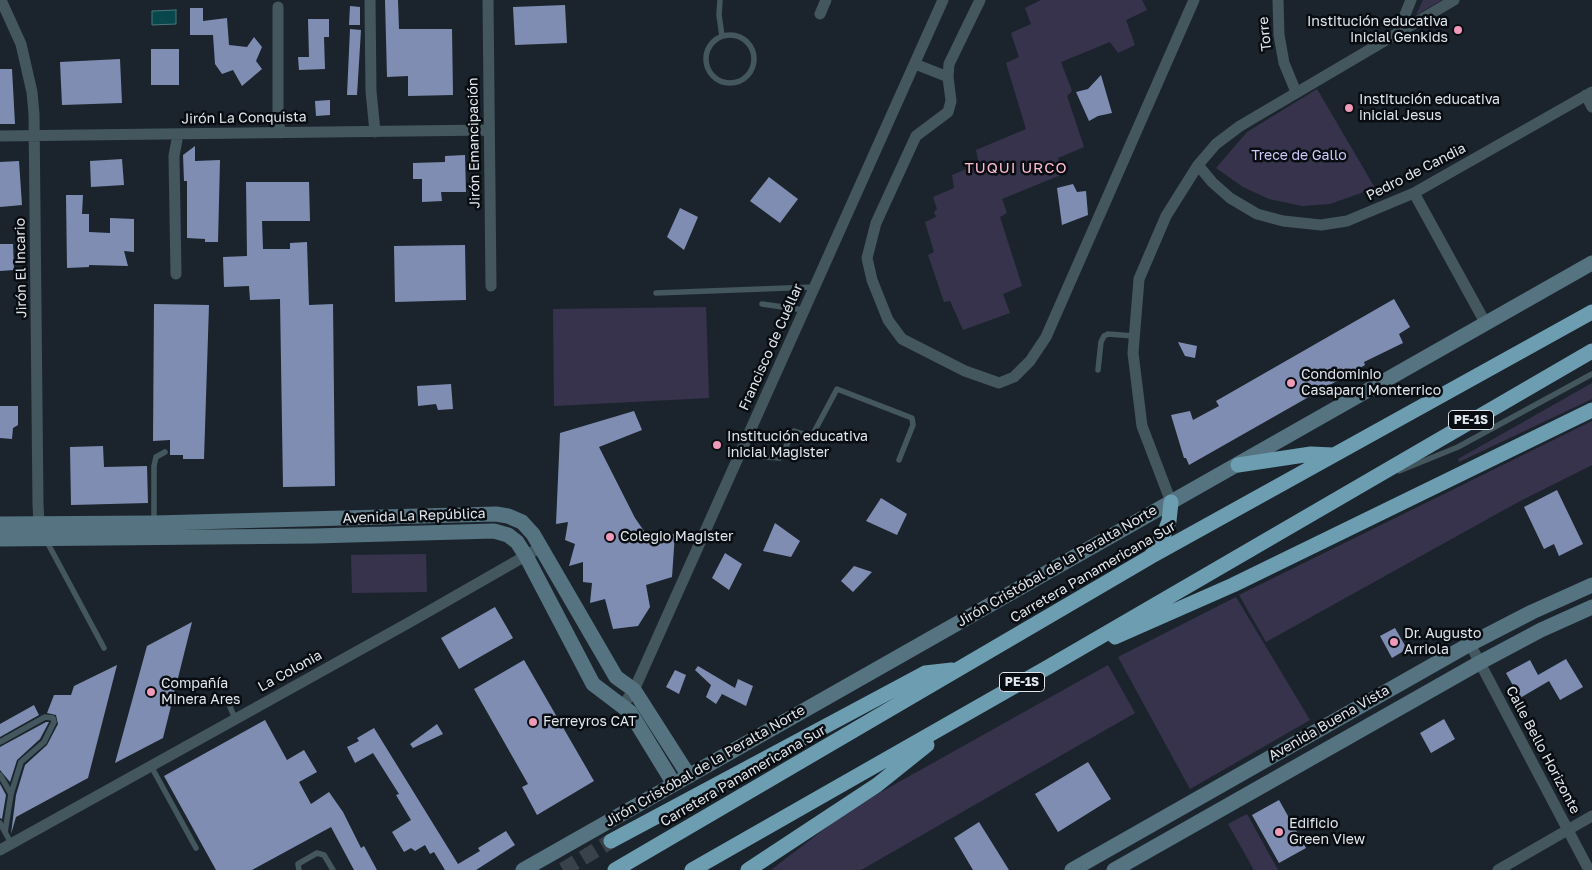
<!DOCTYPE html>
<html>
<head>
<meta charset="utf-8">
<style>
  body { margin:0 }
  canvas { display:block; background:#1b242d }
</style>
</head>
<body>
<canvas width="1592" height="870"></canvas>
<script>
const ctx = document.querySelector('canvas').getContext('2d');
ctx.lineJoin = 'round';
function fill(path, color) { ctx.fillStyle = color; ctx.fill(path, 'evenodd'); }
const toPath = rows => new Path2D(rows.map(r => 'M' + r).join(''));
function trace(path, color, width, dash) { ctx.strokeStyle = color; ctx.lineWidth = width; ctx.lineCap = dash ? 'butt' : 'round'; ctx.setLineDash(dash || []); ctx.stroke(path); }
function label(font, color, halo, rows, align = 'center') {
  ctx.font = font + ' "Golos Text",sans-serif'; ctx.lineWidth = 5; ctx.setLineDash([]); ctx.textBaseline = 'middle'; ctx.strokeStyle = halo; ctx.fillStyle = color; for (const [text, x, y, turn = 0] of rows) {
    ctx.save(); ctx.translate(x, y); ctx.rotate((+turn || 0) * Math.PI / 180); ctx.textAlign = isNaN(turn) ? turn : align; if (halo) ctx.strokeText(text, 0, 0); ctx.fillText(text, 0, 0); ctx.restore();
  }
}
const green = toPath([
  [1041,0,1142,0,1147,10,1126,20,1135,45,1118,53,1110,42,1061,62,1072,91,1067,96,1084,147,1058,158,1063,174,1002,199,1007,213,1000,217,1022,286,1003,294,1010,313,963,330,950,301,944,302,928,255,934,252,925,222,936,217,934,212,937,209,933,197,954,188,952,175,979,164,976,150,1026,129,1006,63,1019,57,1011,33,1031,24,1025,8],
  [1423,0,1442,0,1416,15],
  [1317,89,1375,188,1330,204,1302,206,1269,199,1243,187,1216,168,1247,132],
  [706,307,709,398,554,406,553,309],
  [1592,383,1592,399,1459,462,1458,459],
  [1592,421,1592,465,1520,501,1266,642,1239,595],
  [426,554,427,592,352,593,351,555],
  [1236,597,1310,720,1190,789,1118,657],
  [1108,665,1135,713,861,870,771,870,849,810],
  [1247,814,1278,870,1254,870,1228,824]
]);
const water = toPath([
  [176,10,176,24,152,25,152,11,176,10]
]);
const building = toPath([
  [385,0,398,0,399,29,452,29,453,95,408,96,408,76,387,77],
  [565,5,567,43,515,45,513,7],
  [350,6,360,7,360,25,349,25],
  [190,8,203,8,203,21,227,18,229,45,247,47,254,37,262,47,256,61,262,69,242,86,233,70,222,74,215,64,213,35,190,35],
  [308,19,329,19,329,37,324,37,325,69,299,70,298,57,309,57],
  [350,29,361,30,357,95,347,95],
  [151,49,179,49,179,85,151,85],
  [120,59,122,103,62,105,60,62],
  [0,69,12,69,15,124,0,124],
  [1101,75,1112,113,1098,116,1089,121,1076,92,1088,89],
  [330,100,330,115,316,116,315,101],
  [195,146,195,161,220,160,218,242,205,242,205,239,187,238,187,181,184,181,183,155],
  [465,155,466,192,441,192,442,201,422,202,422,179,413,179,413,163,445,162,445,156],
  [122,159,124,185,91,187,90,161],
  [19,161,22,205,0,207,0,162],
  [769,177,798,199,780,223,750,201],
  [246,182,309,182,310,221,262,221,263,249,290,249,290,243,307,242,309,305,333,304,335,486,283,487,280,299,250,300,249,286,224,287,223,257,247,256],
  [1073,184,1077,192,1086,191,1088,215,1062,225,1057,188],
  [66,195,83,195,82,214,89,214,89,232,110,233,110,218,134,219,134,252,124,251,128,266,89,265,89,267,67,268],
  [680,208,698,217,684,250,667,237],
  [0,244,13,244,14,270,0,271],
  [465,245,466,300,395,302,394,246],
  [1394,299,1410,327,1399,334,1403,343,1364,362,1365,365,1189,465,1186,458,1184,458,1171,415,1190,411,1193,420,1219,406,1216,401],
  [154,304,209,305,204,459,183,459,183,455,170,455,170,440,153,441],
  [1178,342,1197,346,1195,358,1185,356],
  [451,384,453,409,438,410,436,404,418,406,417,386],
  [0,406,18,406,18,425,13,428,12,439,0,438],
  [634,411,642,430,599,447,635,518,653,544,675,533,672,577,646,585,650,607,638,626,613,629,605,599,590,603,592,583,583,582,583,562,569,566,575,544,565,540,568,522,556,524,560,433],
  [103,446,104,467,147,466,148,503,71,505,70,447],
  [1557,490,1583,544,1559,556,1554,544,1544,549,1524,507],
  [881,498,907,514,897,535,866,521],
  [775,523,800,541,791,557,763,551],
  [725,553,742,564,729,590,712,578],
  [854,566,872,572,853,592,841,581],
  [495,607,513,638,459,669,441,638],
  [192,622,163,738,115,763,147,646],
  [1395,628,1407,649,1392,658,1380,636],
  [1566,659,1583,687,1560,700,1549,681,1520,698,1506,673,1530,660,1538,675],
  [524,660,594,781,537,815,522,787,528,784,474,689],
  [117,665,88,778,16,817,11,834,16,795,25,765,47,745,58,724,56,715,47,713,54,695,71,695,74,686],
  [698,666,735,688,738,679,753,686,746,706,722,694,716,704,706,697,711,685,695,670],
  [675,670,686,675,679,694,666,687],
  [34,705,39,715,0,737,0,724],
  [1444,719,1455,739,1431,753,1420,733],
  [265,720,287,760,304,750,317,772,299,782,311,804,329,792,343,812,361,848,364,846,377,870,354,870,331,827,252,870,216,870,164,776],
  [46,722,49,722,40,739,17,760,10,782,0,770,0,747],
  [437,724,443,734,413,748,410,744],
  [374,728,458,864,480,851,478,848,506,831,515,845,476,870,445,870,434,852,430,854,425,845,415,851,411,848,404,852,392,832,411,820,396,795,399,794,373,753,355,763,347,747,359,741,357,738],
  [1088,762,1111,799,1058,832,1035,794],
  [0,784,6,795,2,819,0,818],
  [1279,800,1306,848,1279,863,1252,815],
  [979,822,1009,870,973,870,954,838]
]);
const highwayTunnel = toPath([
  [563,870,611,841]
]);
const lane = toPath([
  [720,0,719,15,722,36],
  '706 59a24 24 0 1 1 48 0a24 24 0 1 1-48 0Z',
  [656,293,814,287],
  [762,304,804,310],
  [1098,370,1101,342,1104,336,1108,334,1134,336],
  [742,449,764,457,780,458,794,431,810,436,813,434,837,389,912,418,913,425,899,460],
  [1399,471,1458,447,1592,374],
  [154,521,154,466,156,457,165,452],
  [46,540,104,648],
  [229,704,235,719],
  [0,742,45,717,53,718,54,722,44,742,21,762,11,794,5,832],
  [151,766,196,848],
  [0,775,11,794],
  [0,823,11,843],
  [299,870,298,864,317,853,324,855,333,870]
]);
const street = toPath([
  [1,0,21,44,32,92,34,114,38,504,39,524,41,530],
  [370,0,371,91,375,132],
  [488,0,491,286],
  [980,0,949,64,948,77,951,101,948,112,916,136,876,223,867,258,872,280,888,320,902,339,965,371,999,383,1014,377,1030,361,1046,337,1194,0],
  [1278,0,1279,35,1284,63,1296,92],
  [278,7,278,114,280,133],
  [820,14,826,0],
  [1398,32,1411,0],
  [915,64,948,77],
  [1586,95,1592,107],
  [0,136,489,130],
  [1198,165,1212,182,1230,198,1257,214,1283,221,1321,225,1347,221,1414,193,1592,92],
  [1414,193,1486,324],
  [176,274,174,156,178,134],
  [1171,502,1142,426,1133,353,1139,279,1166,216,1198,165,1216,144,1240,126,1454,0],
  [1470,644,1589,870],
  [623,705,634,690,943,0],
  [0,850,410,622,541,547],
  [1498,870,1592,816]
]);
const secondary = toPath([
  [0,524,154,523,496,514,508,516,522,522,533,534,616,677,634,690,689,776],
  [0,539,315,536,494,531,508,535,517,542,526,556,593,684,630,712,674,784],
  [523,870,1592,263],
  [1072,870,1470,644,1532,612,1592,585],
  [1114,870,1479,663,1541,630,1592,607]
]);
const highway = toPath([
  [1238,465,1311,454,1333,455],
  [1151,556,1164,534,1169,521,1171,502],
  [1115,637,1233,585,1592,410],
  [611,841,925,673,952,670],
  [615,870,1150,557,1592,312],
  [692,870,1050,666,1592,351],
  [748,870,877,785,927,745]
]);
const markers = [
  [1458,30,5,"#ef9ab8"],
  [1349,108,5,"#ef9ab8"],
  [1291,383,5,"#ef9ab8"],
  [717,445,5,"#ef9ab8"],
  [610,537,5,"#ef9ab8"],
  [1394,642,5,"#ef9ab8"],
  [151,692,5,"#ef9ab8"],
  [533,722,5,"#ef9ab8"],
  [1279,832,5,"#ef9ab8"]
];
const shields = [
  [1471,420,45],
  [1022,682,45]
];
const shieldNames = [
  ["PE-1S",1471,420],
  ["PE-1S",1022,682]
];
const poiNames = [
  ["Institución educativa",1448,22,"right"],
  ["inicial Genkids",1448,38,"right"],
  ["Institución educativa",1359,100],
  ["inicial Jesus",1359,116],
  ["Condominio",1301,375],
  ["Casaparq Monterrico",1301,391],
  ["Institución educativa",727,437],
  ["inicial Magister",727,453],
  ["Colegio Magister",620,537],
  ["Dr. Augusto",1404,634],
  ["Arriola",1404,650],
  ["Compañía",161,684],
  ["Minera Ares",161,700],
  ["Ferreyros CAT",543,722],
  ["Edificio",1289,824],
  ["Green View",1289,840]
];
const streetNames = [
  ["Torre",1265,34,-96],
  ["Jirón La Conquista",244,118,-1],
  ["Jirón Emancipación",474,143,-91],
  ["Pedro de Candia",1416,172,-27],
  ["Jirón El Incario",21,268,-91],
  ["Francisco de Cuéllar",771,347,-66],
  ["Avenida La República",414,516,-2],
  ["Jirón Cristóbal de la Peralta Norte",1057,566,-30],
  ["Carretera Panamericana Sur",1093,572,-30],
  ["La Colonia",290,671,-29],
  ["Avenida Buena Vista",1329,723,-30],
  ["Calle Bello Horizonte",1543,750,62],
  ["Jirón Cristóbal de la Peralta Norte",705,766,-30],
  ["Carretera Panamericana Sur",743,776,-30]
];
const parkNames = [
  ["Trece de Gallo",1299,156]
];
const neighbourhoodNames = [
  ["TUQUI URCO",1016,168]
];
fill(green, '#37334d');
fill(water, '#08484c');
trace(water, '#49777c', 1);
fill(building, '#7f8db2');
trace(highwayTunnel, '#39414a', 15, [15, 8]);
trace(lane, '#44575e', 5.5);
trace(street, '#44575e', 11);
trace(secondary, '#557380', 15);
trace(highway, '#6d9db0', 15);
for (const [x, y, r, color] of markers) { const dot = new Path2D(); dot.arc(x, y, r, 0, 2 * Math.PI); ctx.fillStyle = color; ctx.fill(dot); trace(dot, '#090d11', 2); }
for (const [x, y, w] of shields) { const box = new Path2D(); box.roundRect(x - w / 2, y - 9.5, w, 19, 4); ctx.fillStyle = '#090d11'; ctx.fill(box); trace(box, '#e0e6ec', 1); }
label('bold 12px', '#e0e6ec', null, shieldNames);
label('14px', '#e0e6ec', '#090d11', poiNames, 'left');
label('14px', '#e0e6ec', '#090d11', streetNames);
label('14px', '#cfc9fc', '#090d11', parkNames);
ctx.letterSpacing = '1px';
label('15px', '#fdbbd1', '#090d11', neighbourhoodNames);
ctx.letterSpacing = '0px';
</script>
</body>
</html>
